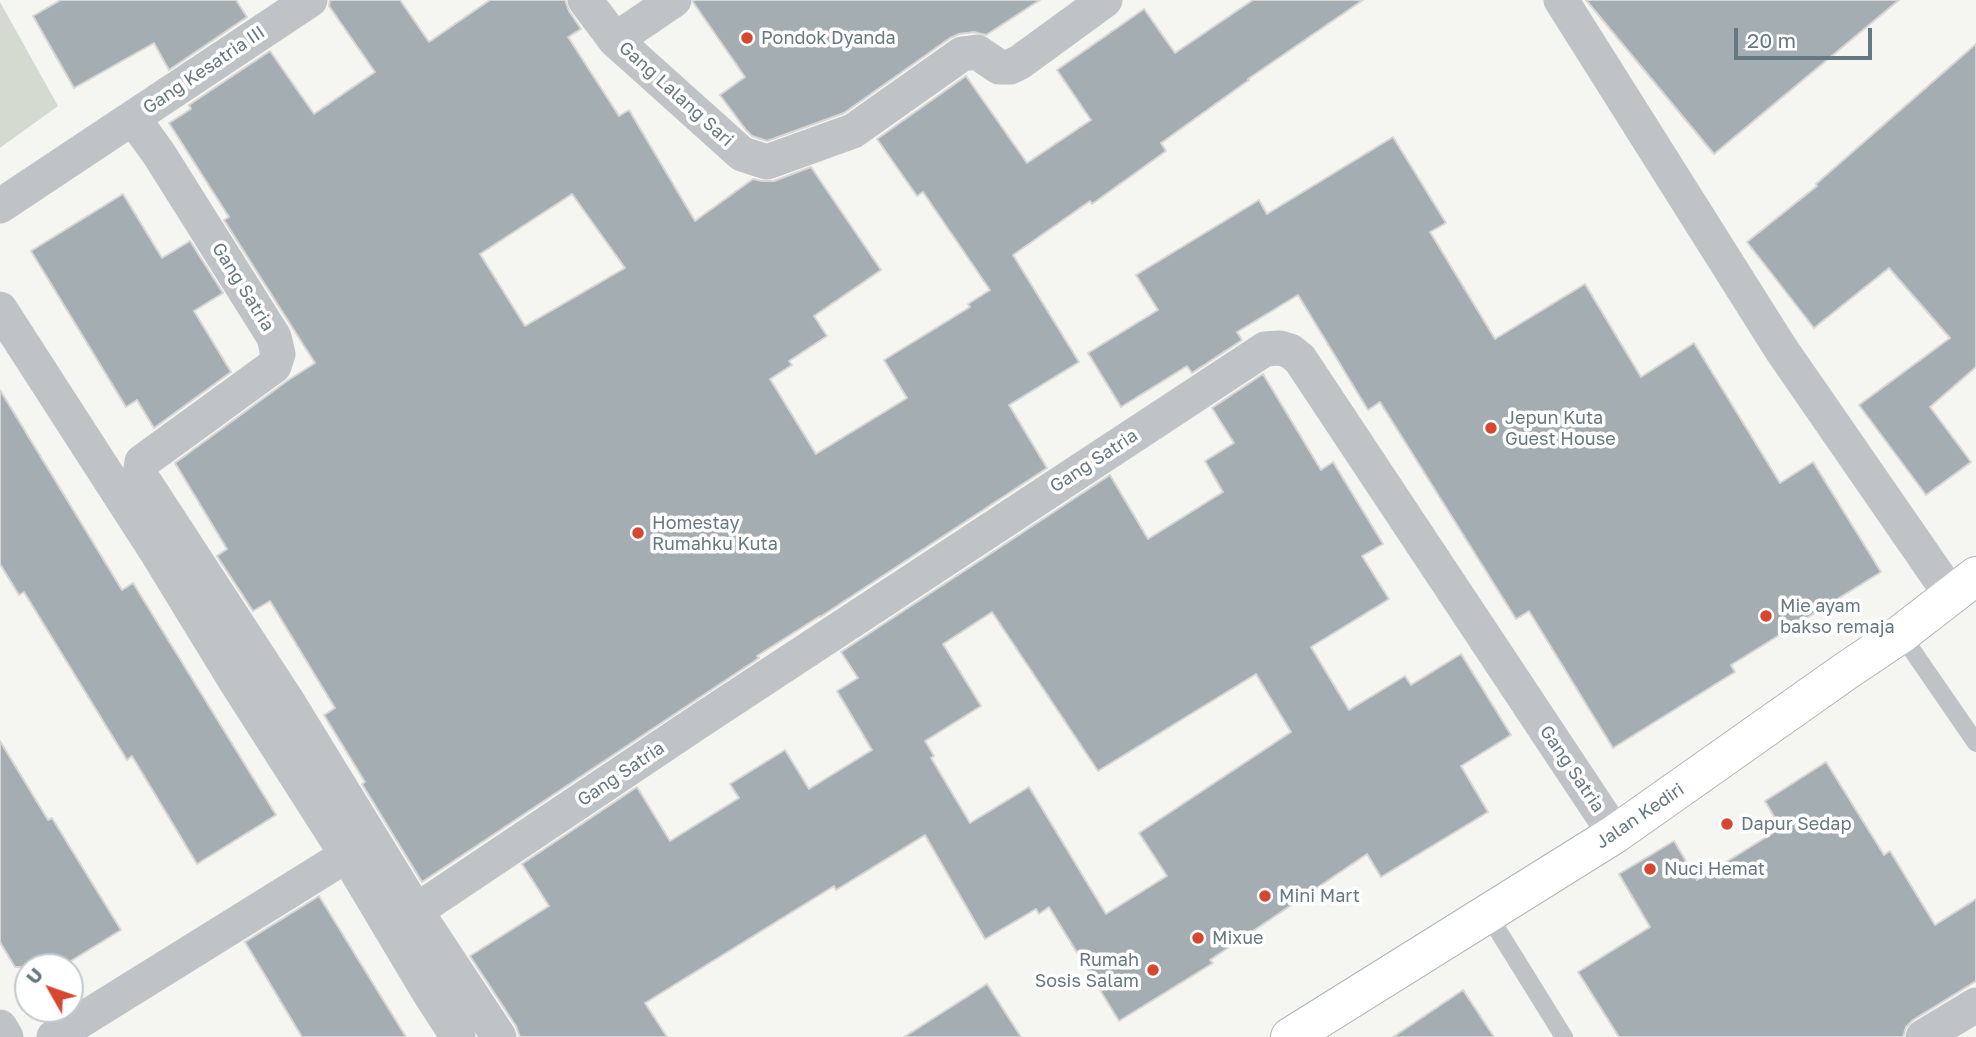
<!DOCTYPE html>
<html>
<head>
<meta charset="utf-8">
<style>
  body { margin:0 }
  #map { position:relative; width:1976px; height:1037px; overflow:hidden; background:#f5f5f2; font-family:"Golos Text",sans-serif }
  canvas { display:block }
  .north { position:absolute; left:14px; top:953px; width:70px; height:70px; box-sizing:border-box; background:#fff; border:2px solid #c2c9cd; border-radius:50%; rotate:310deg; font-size:19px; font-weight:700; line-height:28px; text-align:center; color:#667881 }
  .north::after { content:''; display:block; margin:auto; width:24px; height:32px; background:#d74730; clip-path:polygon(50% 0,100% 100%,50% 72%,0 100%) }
  .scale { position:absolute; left:1734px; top:28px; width:138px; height:32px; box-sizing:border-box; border:4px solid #667881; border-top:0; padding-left:9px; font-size:21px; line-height:24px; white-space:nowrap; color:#667881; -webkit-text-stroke:5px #fff; paint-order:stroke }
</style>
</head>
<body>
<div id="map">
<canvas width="1976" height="1037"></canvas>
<div class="north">U</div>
<div class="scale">20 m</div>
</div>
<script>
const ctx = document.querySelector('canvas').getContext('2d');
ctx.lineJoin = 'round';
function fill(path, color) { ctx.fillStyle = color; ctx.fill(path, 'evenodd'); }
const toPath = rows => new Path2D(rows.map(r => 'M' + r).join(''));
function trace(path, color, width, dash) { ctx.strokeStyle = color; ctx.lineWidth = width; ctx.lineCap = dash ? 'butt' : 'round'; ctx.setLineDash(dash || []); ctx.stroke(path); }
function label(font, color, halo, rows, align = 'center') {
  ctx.font = font + ' "Golos Text",sans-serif'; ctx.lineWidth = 7; ctx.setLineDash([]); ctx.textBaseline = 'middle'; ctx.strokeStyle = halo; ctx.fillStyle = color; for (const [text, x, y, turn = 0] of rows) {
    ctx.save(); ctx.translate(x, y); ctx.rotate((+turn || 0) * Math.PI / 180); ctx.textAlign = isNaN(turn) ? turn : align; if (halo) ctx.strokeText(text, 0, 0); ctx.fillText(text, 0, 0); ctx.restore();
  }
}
const green = toPath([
  [0,2,58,106,0,148]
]);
const building = toPath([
  [61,0,236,0,247,17,169,70,154,43,74,88,33,16,61,0],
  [330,0,400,0,429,42,490,0,565,0,569,11,581,29,568,37,619,116,629,110,695,221,753,179,762,181,774,181,811,167,881,270,814,316,827,336,789,361,792,365,770,379,816,454,907,398,884,360,970,307,968,304,990,290,923,192,917,196,877,139,966,76,1027,163,1091,120,1057,70,1144,9,1175,53,1253,0,1363,0,1248,79,1249,80,1161,143,1166,151,1092,204,1090,201,1013,255,1079,362,1009,405,1047,468,820,617,820,616,757,656,759,658,422,882,362,784,365,782,324,715,335,708,270,601,253,611,217,556,227,549,175,463,287,381,315,363,224,220,229,217,169,123,191,109,189,105,270,51,314,114,375,72,329,6,330,0],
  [572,194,625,268,525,326,480,254,572,194],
  [694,0,1040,0,986,35,974,32,959,34,950,38,844,113,767,141,752,136,746,130,720,95,745,77,693,2,694,0],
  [1586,0,1899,0,1714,154,1586,0],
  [1976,44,1976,367,1930,407,1971,462,1926,495,1859,405,1950,338,1889,268,1814,328,1747,242,1817,186,1816,184,1976,44],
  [1393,137,1446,223,1430,232,1495,339,1585,284,1641,377,1694,343,1780,483,1813,462,1881,572,1731,665,1735,672,1613,748,1529,611,1516,619,1380,402,1368,410,1298,295,1237,332,1242,340,1192,373,1187,366,1121,407,1088,353,1158,310,1136,275,1259,200,1267,214,1393,137],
  [123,194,162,258,190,241,223,293,194,311,231,372,154,428,137,400,126,407,31,251,123,194],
  [1263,374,1321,470,1333,462,1383,544,1362,556,1389,599,1311,647,1349,710,1405,676,1411,685,1461,654,1511,735,1461,766,1488,812,1381,877,1367,854,1210,960,1213,963,1119,1021,1049,907,1039,914,1036,909,985,939,925,835,836,890,834,886,645,1003,667,1037,520,1037,516,1026,470,956,549,906,522,864,637,787,670,841,739,798,730,784,785,750,809,789,872,750,837,691,858,678,841,652,1110,475,1148,539,1223,492,1205,461,1234,443,1212,408,1263,374],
  [992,612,1098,771,1256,674,1291,732,1139,833,1167,876,1106,914,1029,787,970,823,931,758,934,756,925,741,981,706,943,644,992,612],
  [0,390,122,590,133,583,276,815,197,864,132,756,127,760,24,592,19,595,0,564,0,390],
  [0,741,48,820,52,818,121,930,61,967,15,967,0,942,0,741],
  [1826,762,1884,855,1890,851,1935,925,1976,899,1976,981,1913,1020,1906,1027,1903,1037,1619,1037,1578,972,1650,927,1619,874,1674,841,1697,880,1781,828,1765,801,1826,762],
  [319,896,406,1037,302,1037,245,942,319,896],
  [987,984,1021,1037,904,1037,987,984],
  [1463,990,1494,1037,1393,1037,1463,990]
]);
const service = toPath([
  [1901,634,1976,743],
  [1487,913,1564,1037]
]);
const minor = toPath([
  [585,0,615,40,742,154,767,162,853,131,962,54,977,52,999,67,1010,67,1020,62,1105,0],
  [1561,0,1781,349,1951,595],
  [615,40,674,0],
  [133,118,159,154,274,337,278,354,274,366,142,462,140,475,286,699,416,911,499,1037],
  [0,206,310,0],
  [0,309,158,554,235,680,347,855,430,994,458,1037],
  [416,911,701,720,1265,349,1280,348,1290,351,1300,359,1615,834],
  [0,1027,6,1037],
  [54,1037,347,855],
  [1923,1037,1976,1005]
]);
const secondary = toPath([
  [1290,1037,1615,834,1846,671,1901,634,1976,576]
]);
const markers = [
  [747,38,7,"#d74730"],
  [1491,428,7,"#d74730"],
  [638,533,7,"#d74730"],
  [1766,616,7,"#d74730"],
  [1727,824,7,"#d74730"],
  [1650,869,7,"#d74730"],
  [1265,896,7,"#d74730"],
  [1198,938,7,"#d74730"],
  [1153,970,7,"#d74730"]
];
const poiNames = [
  ["Pondok Dyanda",761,38],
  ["Jepun Kuta",1505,418],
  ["Guest House",1505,439],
  ["Homestay",652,523],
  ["Rumahku Kuta",652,544],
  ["Mie ayam",1780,606],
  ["bakso remaja",1780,627],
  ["Dapur Sedap",1741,824],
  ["Nuci Hemat",1664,869],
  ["Mini Mart",1279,896],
  ["Mixue",1212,938],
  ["Rumah",1139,960,"right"],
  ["Sosis Salam",1139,981,"right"]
];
const streetNames = [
  ["Gang Kesatria III",204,70,-34],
  ["Gang Lalang Sari",676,94,42],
  ["Gang Satria",243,287,58],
  ["Gang Satria",1094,461,-33],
  ["Gang Satria",1572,769,56],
  ["Gang Satria",621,774,-34],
  ["Jalan Kediri",1640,816,-34]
];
fill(green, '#d5dad1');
fill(building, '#a4adb1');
trace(building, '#d7d6d5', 2);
trace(secondary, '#afb5b9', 40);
trace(service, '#bfc3c6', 18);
trace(minor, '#bfc3c6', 35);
trace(secondary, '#fff', 38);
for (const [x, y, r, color] of markers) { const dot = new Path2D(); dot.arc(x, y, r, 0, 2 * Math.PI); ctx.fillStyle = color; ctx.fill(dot); trace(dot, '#fff', 2.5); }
label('18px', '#667881', '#fff', poiNames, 'left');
label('18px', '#667881', '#fff', streetNames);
</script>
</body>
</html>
